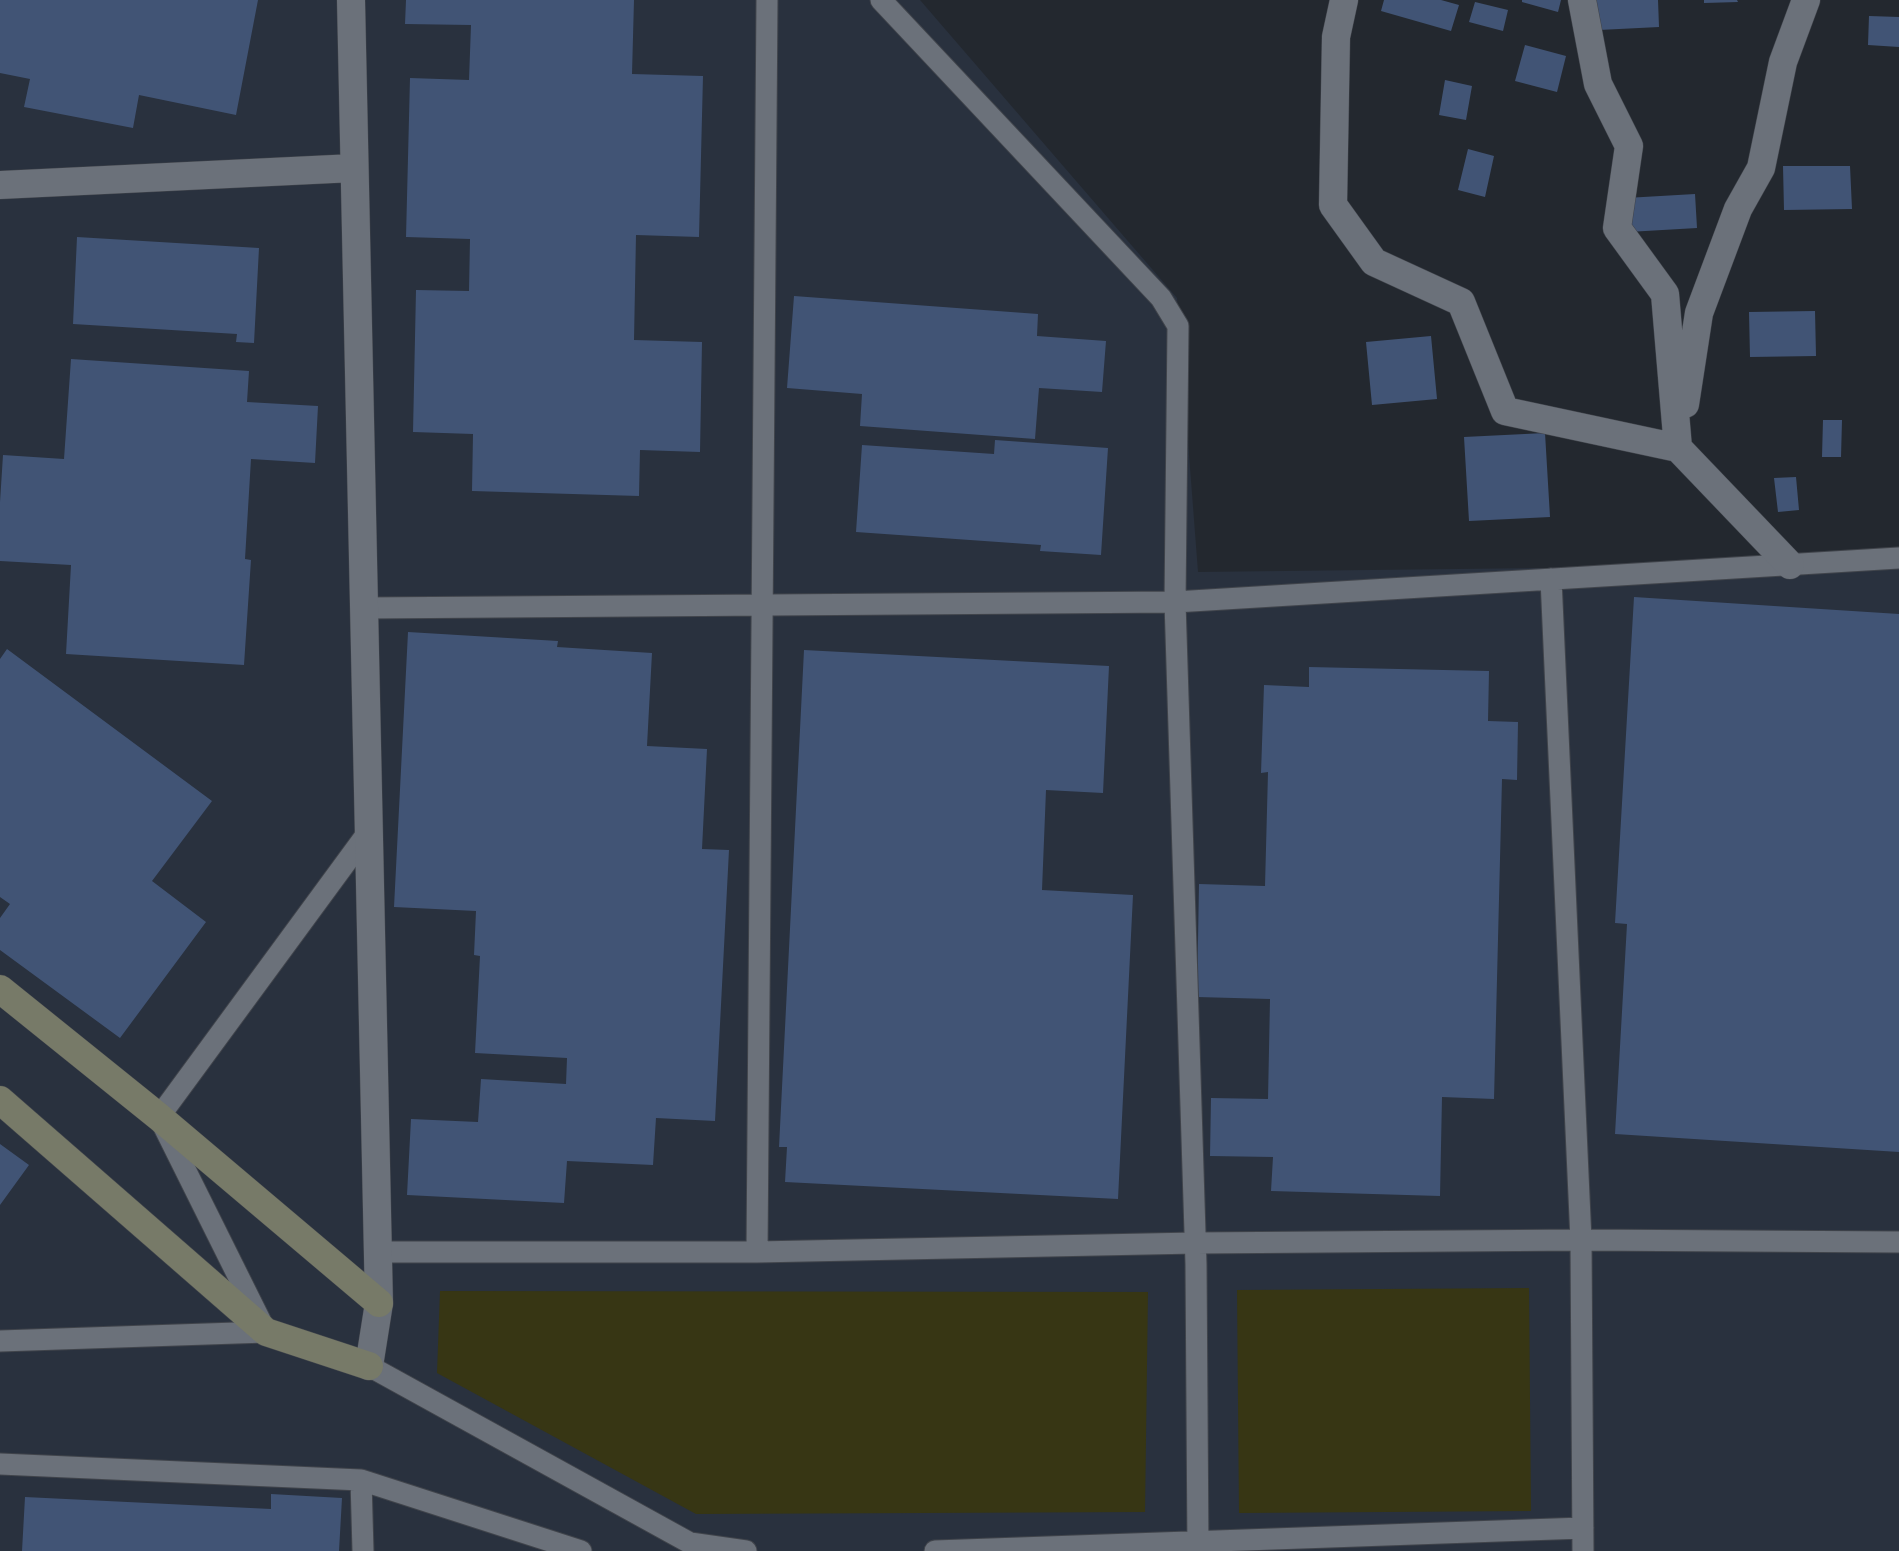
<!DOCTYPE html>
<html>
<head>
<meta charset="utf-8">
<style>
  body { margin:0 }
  canvas { display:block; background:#23282f }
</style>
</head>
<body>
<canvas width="1899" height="1551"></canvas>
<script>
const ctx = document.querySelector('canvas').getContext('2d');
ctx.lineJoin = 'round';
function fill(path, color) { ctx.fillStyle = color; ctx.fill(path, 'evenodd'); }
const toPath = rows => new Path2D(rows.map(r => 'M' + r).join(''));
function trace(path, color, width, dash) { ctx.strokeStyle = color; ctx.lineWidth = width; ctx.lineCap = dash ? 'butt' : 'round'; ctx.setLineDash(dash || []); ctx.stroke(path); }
const built = toPath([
  [0,0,920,0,1177,298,1198,572,1889,564,1899,562,1899,1551,0,1551]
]);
const green = toPath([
  [1529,1288,1531,1511,1239,1513,1237,1290],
  [440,1291,1148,1292,1145,1512,696,1514,437,1373]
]);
const building = toPath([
  [0,0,258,0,236,115,139,95,133,128,24,107,30,79,0,73],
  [406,0,634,0,632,74,703,76,699,237,636,235,634,340,702,342,700,452,640,450,639,496,472,491,473,434,413,432,416,290,469,291,470,239,406,237,410,78,469,80,471,25,405,24],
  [1384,0,1441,0,1459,5,1451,31,1381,11],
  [1522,0,1561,0,1558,12,1522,2],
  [1596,0,1658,0,1659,27,1599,30],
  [1704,0,1737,0,1738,2,1704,3],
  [1475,2,1508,10,1503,31,1469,22],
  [1869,16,1899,17,1899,47,1868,45],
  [1525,45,1566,56,1557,92,1515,81],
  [1445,80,1472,86,1466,120,1439,115],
  [1468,149,1494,156,1485,197,1458,190],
  [1783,166,1850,166,1852,209,1784,210],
  [1695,194,1697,228,1628,232,1626,198],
  [77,237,259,248,254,343,236,342,237,334,73,324],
  [794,296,1038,314,1037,336,1106,341,1102,392,1039,388,1035,439,860,426,862,394,787,388],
  [1815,311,1816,356,1750,357,1749,312],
  [1431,336,1437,399,1372,405,1366,342],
  [71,359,249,371,247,402,318,406,315,463,251,459,245,559,251,560,244,665,66,654,71,565,0,561,0,502,3,455,64,459],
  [1823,420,1842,420,1841,457,1822,457],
  [1545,433,1550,517,1469,521,1464,437],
  [995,440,1108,448,1101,555,1040,551,1041,545,856,532,862,445,994,454],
  [1796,477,1799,510,1778,512,1774,478],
  [1634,597,1899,614,1899,1152,1615,1134,1627,924,1615,923],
  [408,632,558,641,557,647,652,653,647,746,707,749,702,849,729,850,715,1121,656,1118,653,1165,567,1161,564,1203,407,1195,411,1119,478,1122,481,1079,566,1084,567,1058,475,1053,480,956,474,955,476,911,394,907],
  [7,649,212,801,152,881,206,922,120,1038,0,950,0,918,10,904,0,897,0,659],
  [804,650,1109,666,1103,793,1046,790,1042,890,1133,895,1118,1199,785,1182,787,1147,779,1147],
  [1309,667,1489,671,1488,721,1518,722,1517,780,1502,779,1494,1099,1442,1097,1440,1196,1271,1191,1273,1157,1210,1156,1211,1098,1268,1099,1270,999,1197,997,1199,884,1265,886,1268,772,1261,773,1264,685,1309,687],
  [0,1144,29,1165,0,1205],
  [271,1494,342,1498,339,1551,22,1551,25,1497,271,1509]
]);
const lane = toPath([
  [881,0,1161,298,1178,326,1175,602,1196,1264,1198,1551],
  [1551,579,1581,1240,1583,1551],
  [364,608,1175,602,1899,558],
  [378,1252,757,1252,1195,1243,1581,1240,1899,1242],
  [757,1252,767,0],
  [0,1341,266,1332,159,1117,369,831],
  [369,1366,690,1543,746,1551],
  [0,1464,361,1480,581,1551],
  [361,1480,363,1551],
  [935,1551,1583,1528]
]);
const street = toPath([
  [351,0,379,1303,369,1366],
  [1344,0,1336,37,1333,205,1374,262,1461,302,1505,411,1678,448,1790,565],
  [1582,0,1598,84,1629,146,1617,228,1665,294,1678,448],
  [0,185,354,168],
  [1685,404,1699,313,1738,209,1761,168,1783,62,1806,0]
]);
const secondary = toPath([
  [0,989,159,1117,379,1303],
  [0,1100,266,1332,369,1366]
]);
fill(built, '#29313e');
fill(green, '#373614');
fill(building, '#415475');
trace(lane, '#40444b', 23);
trace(street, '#40444b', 29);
trace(secondary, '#40444b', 29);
trace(lane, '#6b717a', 21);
trace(street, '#6b717a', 28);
trace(secondary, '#777a68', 28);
</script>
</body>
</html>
